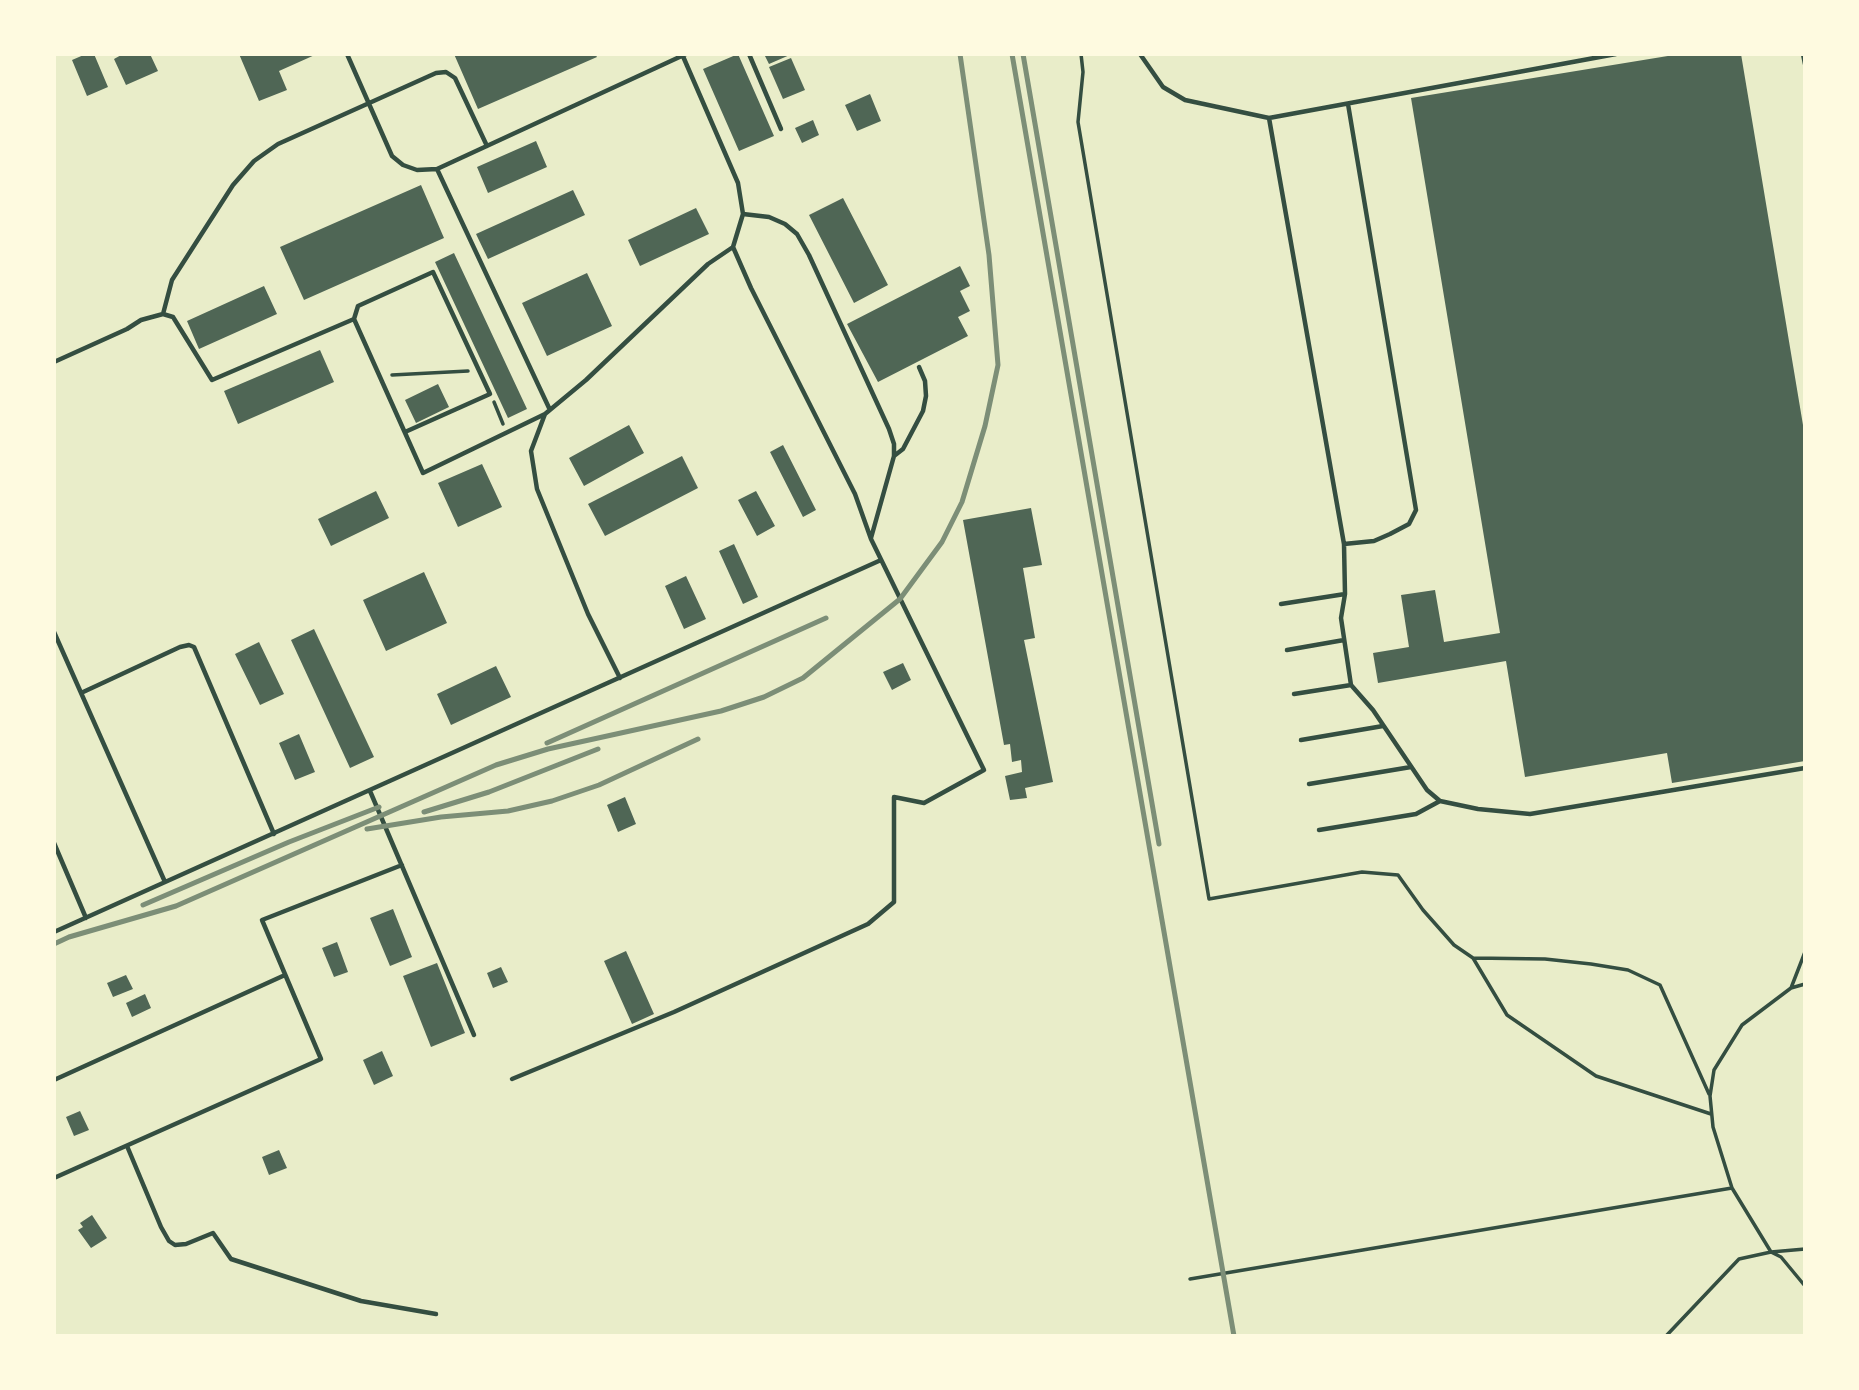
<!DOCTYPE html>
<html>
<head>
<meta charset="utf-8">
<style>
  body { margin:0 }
  #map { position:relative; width:1859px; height:1390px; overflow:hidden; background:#e9edc9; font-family:"Playfair Display",serif }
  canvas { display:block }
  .frame { position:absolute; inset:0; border:56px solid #fefae0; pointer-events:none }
</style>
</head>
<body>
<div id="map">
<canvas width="1859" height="1390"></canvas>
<div class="frame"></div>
</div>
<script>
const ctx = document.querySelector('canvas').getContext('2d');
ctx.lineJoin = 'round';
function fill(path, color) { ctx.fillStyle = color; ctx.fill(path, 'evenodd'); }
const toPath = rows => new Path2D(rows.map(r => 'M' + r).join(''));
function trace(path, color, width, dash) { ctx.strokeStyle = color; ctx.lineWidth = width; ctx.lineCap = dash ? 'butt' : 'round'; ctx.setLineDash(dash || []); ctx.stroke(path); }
const building = toPath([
  [86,54,94,54,108,87,87,96,72,60],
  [123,54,150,54,158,71,126,85,114,59],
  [239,54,317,54,279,71,287,90,259,101],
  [454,54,595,54,597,57,478,109],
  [738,54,774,136,739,151,703,69],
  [764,54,792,54,769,64],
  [1680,54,1741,54,1805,437,1805,761,1672,783,1667,753,1525,777,1506,661,1378,683,1373,653,1409,647,1401,595,1435,590,1444,642,1500,633,1411,98],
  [791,58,805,90,783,99,769,67],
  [870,94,881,121,857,131,845,105],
  [813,120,819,135,802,143,795,128],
  [536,141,547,167,488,193,477,167],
  [421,185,444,238,304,300,280,247],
  [573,190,585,215,488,259,476,234],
  [843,198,888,285,854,303,809,215],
  [696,208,709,234,640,266,628,240],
  [454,253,527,409,508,418,435,262],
  [960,266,970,286,960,291,970,311,958,317,968,336,878,382,847,324],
  [587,273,612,326,547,356,522,303],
  [264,286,277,314,199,349,187,321],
  [320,350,334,382,238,424,224,391],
  [438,384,449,407,416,423,405,400],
  [629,425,644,453,584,486,569,458],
  [783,445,816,510,803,517,770,452],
  [682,456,698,488,605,536,588,504],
  [482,464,502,507,458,527,438,483],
  [376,491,389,518,331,546,318,519],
  [756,491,775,526,757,536,738,500],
  [1031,508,1042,565,1023,568,1035,638,1024,640,1053,782,1025,788,1027,798,1010,800,1005,776,1022,772,1021,760,1012,762,1010,744,1004,745,963,520],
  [734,544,758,597,743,604,719,551],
  [424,572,447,623,386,651,363,600],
  [686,576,706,619,684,629,665,586],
  [314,629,374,757,350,768,291,640],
  [259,642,284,694,260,705,235,654],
  [903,663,911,680,892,690,883,672],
  [496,666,511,697,451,725,437,694],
  [299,734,315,772,295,780,279,743],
  [625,797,636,824,618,832,607,805],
  [393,909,412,957,390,966,370,918],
  [337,942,348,972,334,977,322,948],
  [626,951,654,1014,632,1024,604,961],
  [437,963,465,1033,431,1047,403,976],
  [501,967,508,982,493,988,487,973],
  [126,975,133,989,113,997,107,983],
  [145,994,151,1008,132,1017,126,1003],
  [382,1051,393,1076,374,1085,363,1060],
  [80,1111,89,1130,74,1136,66,1117],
  [279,1150,287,1168,269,1175,262,1157],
  [92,1215,107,1238,91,1248,78,1230,83,1227,80,1223]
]);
const path = toPath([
  [1081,54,1083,72,1078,122,1209,899,1362,872,1398,875,1423,910,1454,945,1473,958,1507,1015,1596,1076,1711,1114],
  [392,375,468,371],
  [494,402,503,424],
  [1473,958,1545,959,1591,964,1628,970,1660,985,1709,1094],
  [1805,984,1791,988,1742,1025,1714,1070,1710,1096,1713,1127,1732,1188,1771,1252,1781,1257,1805,1286],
  [1791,988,1805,952],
  [1190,1279,1732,1188],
  [1666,1336,1739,1259,1771,1252,1805,1249]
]);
const service = toPath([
  [347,54,392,156,403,165,417,170,437,169,686,54],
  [749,54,781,129],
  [1140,54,1163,87,1185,100,1269,118,1616,54],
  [1803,54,1805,64],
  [1269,118,1344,544,1345,594,1341,618,1351,685,1373,710,1427,790,1440,801,1478,809,1530,814,1805,768],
  [437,169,550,410],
  [743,214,769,217,785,224,797,234,809,255,889,429,894,444,894,456,871,538],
  [163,314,172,280,233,185,254,161,278,144,436,73,446,72,455,78,487,146],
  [354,319,358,306,433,272,490,394,405,432],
  [54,362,127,329,141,320,163,314,173,317,212,380,354,319,423,473,545,414],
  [894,456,903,449,923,411,926,396,925,381,919,367],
  [1344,544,1374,541,1390,534,1409,524,1416,510,1348,104],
  [1281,604,1345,594],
  [54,632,165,882],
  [1287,650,1344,640],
  [620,678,588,614,537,489,531,451,545,414,586,380,708,264,733,247],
  [81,693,180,647,189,645,194,647,274,834],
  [1294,694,1351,685],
  [1301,740,1383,726],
  [1309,784,1411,767],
  [370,791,474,1035],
  [1319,830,1416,814,1440,801],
  [54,843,86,918],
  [54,932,881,560],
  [512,1079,674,1012,868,924,894,902,894,797,924,803,984,770,871,539,855,494,751,288,733,247,743,214,738,183,682,54],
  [54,1080,285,975],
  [127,1146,161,1227,169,1241,175,1245,186,1244,213,1233,231,1259,361,1301,436,1314],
  [54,1178,321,1059,262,920,402,865]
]);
const rail = toPath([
  [1012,54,1234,1336],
  [1023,54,1159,844],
  [547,743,826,618],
  [424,812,489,792,598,749],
  [367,829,441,817,508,811,552,801,599,785,698,739],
  [143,905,289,842,379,807],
  [54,944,69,937,176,906,496,765,548,749,721,711,764,697,803,678,900,599,942,542,962,502,985,426,998,365,989,255,960,54]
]);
fill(building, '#4f6655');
trace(path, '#344e41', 3.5);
trace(service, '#344e41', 4.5);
trace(rail, '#7c8e77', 5);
</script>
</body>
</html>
